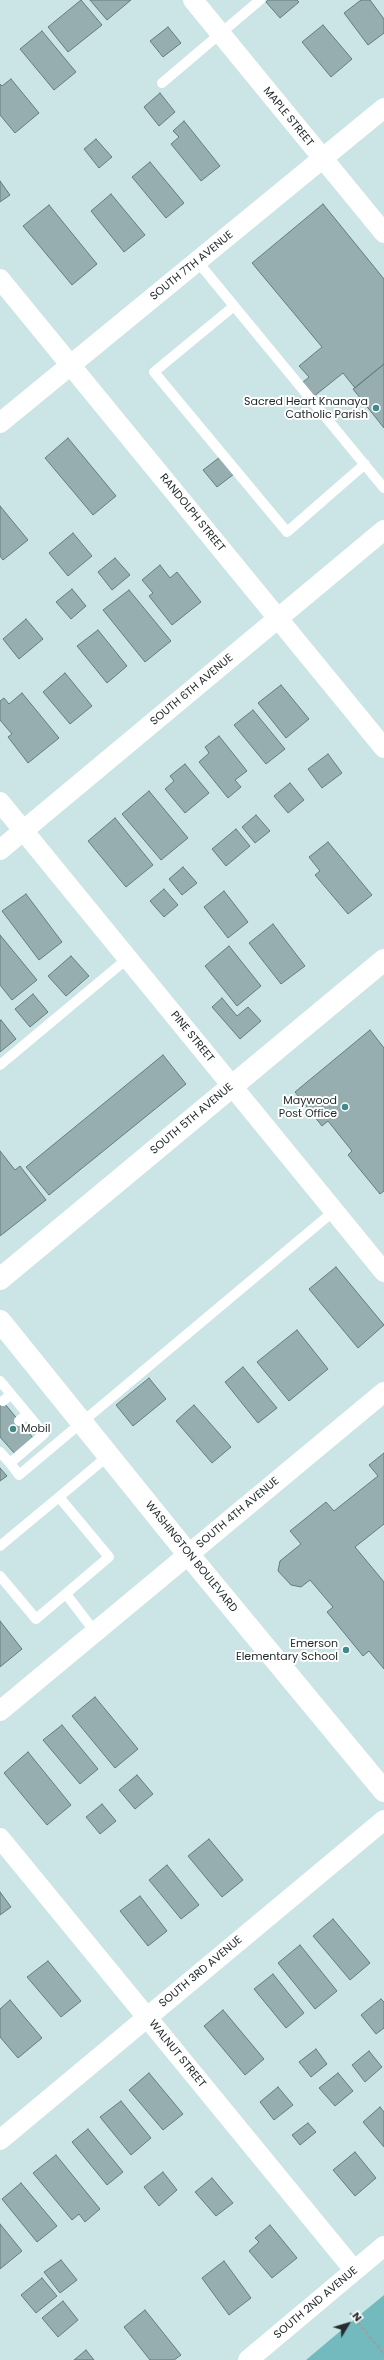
<!DOCTYPE html>
<html>
<head>
<meta charset="utf-8">
<style>
  body { margin:0 }
  #map { position:relative; width:384px; height:2360px; overflow:hidden; background:#cbe4e5; font-family:Poppins,sans-serif }
  canvas { display:block }
  .north { position:absolute; left:328px; top:2304px; width:40px; height:40px; -webkit-text-stroke:3px #fff; paint-order:stroke; rotate:52deg; font-size:11px; font-weight:700; line-height:16px; text-align:center; color:#242d2e }
  .north::after { content:''; display:block; margin:auto; width:14px; height:18px; background:#242d2e; clip-path:polygon(50% 0,100% 100%,50% 72%,0 100%) }
</style>
</head>
<body>
<div id="map">
<canvas width="384" height="2360"></canvas>
<div class="north">N</div>
</div>
<script>
const ctx = document.querySelector('canvas').getContext('2d');
ctx.lineJoin = 'round';
function fill(path, color) { ctx.fillStyle = color; ctx.fill(path, 'evenodd'); }
const toPath = rows => new Path2D(rows.map(r => 'M' + r).join(''));
function trace(path, color, width, dash) { ctx.strokeStyle = color; ctx.lineWidth = width; ctx.lineCap = dash ? 'butt' : 'round'; ctx.setLineDash(dash || []); ctx.stroke(path); }
function label(font, color, halo, rows, align = 'center') {
  ctx.font = font + ' Poppins,sans-serif'; ctx.lineWidth = 4; ctx.setLineDash([]); ctx.textBaseline = 'middle'; ctx.strokeStyle = halo; ctx.fillStyle = color; for (const [text, x, y, turn = 0] of rows) {
    ctx.save(); ctx.translate(x, y); ctx.rotate((+turn || 0) * Math.PI / 180); ctx.textAlign = isNaN(turn) ? turn : align; if (halo) ctx.strokeText(text, 0, 0); ctx.fillText(text, 0, 0); ctx.restore();
  }
}
const green = toPath([
  [384,2295,384,2360,306,2360,344,2328]
]);
const building = toPath([
  [81,0,102,25,68,52,48,27,81,0],
  [90,0,131,0,107,20,90,0],
  [268,0,297,0,299,2,280,18,266,2,268,0],
  [361,0,370,0,384,19,384,33,368,45,344,13,361,0],
  [323,25,352,59,331,77,302,42,323,25],
  [168,27,181,43,163,57,150,41,168,27],
  [42,31,76,72,54,90,20,49,42,31],
  [11,79,39,113,15,133,0,115,0,84,2,86,11,79],
  [160,93,175,112,159,126,144,107,160,93],
  [184,121,220,166,201,181,171,144,179,137,173,131,184,121],
  [96,139,112,157,99,168,84,149,96,139],
  [150,162,184,203,166,218,132,177,150,162],
  [0,181,10,195,0,202,0,181],
  [111,194,145,235,124,252,91,211,111,194],
  [323,204,384,279,384,364,355,388,343,373,313,397,302,383,309,377,299,366,322,347,252,263,323,204],
  [49,205,97,264,72,285,23,226,49,205],
  [384,364,384,428,353,389,384,364],
  [68,438,116,496,93,515,45,458,68,438],
  [220,457,234,474,217,487,203,470,220,457],
  [0,506,28,540,3,560,0,556,0,506],
  [73,533,92,556,68,576,49,553,73,533],
  [115,558,130,575,112,590,98,572,115,558],
  [160,565,170,578,177,572,201,602,172,625,149,596,153,593,142,580,160,565],
  [72,589,86,606,71,619,56,602,72,589],
  [129,590,171,641,145,662,103,610,129,590],
  [26,619,43,639,19,659,3,639,26,619],
  [98,630,127,666,107,683,77,646,98,630],
  [65,673,92,706,70,724,43,692,65,673],
  [281,685,309,719,286,738,258,703,281,685],
  [22,693,59,738,28,763,8,737,12,734,0,720,0,701,4,698,9,704,22,693],
  [253,710,285,749,266,764,234,725,253,710],
  [219,736,247,771,235,780,241,787,228,798,199,762,209,753,205,747,219,736],
  [328,754,342,773,322,788,308,769,328,754],
  [185,764,209,793,185,813,165,789,174,781,170,776,185,764],
  [290,783,304,800,288,813,274,796,290,783],
  [149,791,188,838,161,860,122,814,149,791],
  [256,815,270,831,255,843,242,827,256,815],
  [115,818,153,865,126,887,88,841,115,818],
  [236,829,250,846,226,866,212,849,236,829],
  [328,842,372,895,348,914,315,875,320,871,309,857,328,842],
  [183,867,197,883,182,895,169,879,183,867],
  [164,889,178,905,164,917,150,901,164,889],
  [224,891,248,922,228,938,204,907,224,891],
  [26,894,62,942,39,960,2,911,26,894],
  [273,924,305,966,281,984,249,943,273,924],
  [0,935,37,980,12,1000,0,985,0,935],
  [229,946,261,986,237,1006,205,966,229,946],
  [71,956,89,976,66,996,48,976,71,956],
  [33,994,48,1012,30,1027,15,1009,33,994],
  [222,998,237,1016,248,1007,261,1021,240,1039,212,1007,222,998],
  [1,1020,16,1039,0,1052,0,1021,1,1020],
  [370,1030,384,1048,384,1191,380,1194,348,1155,352,1151,328,1121,322,1126,295,1092,370,1030],
  [163,1055,186,1084,49,1195,26,1167,163,1055],
  [0,1151,15,1170,20,1166,46,1200,0,1236,0,1151],
  [336,1267,384,1325,358,1348,309,1289,336,1267],
  [297,1330,328,1369,289,1401,257,1362,297,1330],
  [243,1367,277,1408,258,1423,225,1382,243,1367],
  [149,1378,166,1399,133,1426,116,1405,149,1378],
  [0,1398,34,1439,15,1454,0,1437,0,1398],
  [194,1405,231,1447,212,1463,176,1421,194,1405],
  [384,1453,384,1524,355,1547,384,1582,384,1669,369,1651,363,1656,327,1612,333,1607,310,1580,301,1587,291,1585,278,1571,280,1561,301,1544,290,1531,326,1502,334,1511,378,1476,369,1465,384,1453],
  [0,1468,7,1476,0,1481,0,1468],
  [0,1621,22,1649,0,1667,0,1621],
  [95,1697,138,1749,115,1768,72,1716,95,1697],
  [62,1725,98,1769,80,1784,43,1740,62,1725],
  [28,1752,71,1805,47,1825,4,1773,28,1752],
  [137,1775,153,1794,135,1809,119,1790,137,1775],
  [102,1804,116,1821,100,1834,86,1817,102,1804],
  [209,1839,243,1880,222,1897,188,1856,209,1839],
  [167,1865,199,1905,181,1919,149,1880,167,1865],
  [0,1892,11,1907,0,1915,0,1892],
  [140,1896,167,1931,148,1946,120,1911,140,1896],
  [333,1919,370,1963,350,1980,313,1936,333,1919],
  [300,1945,337,1991,315,2009,278,1963,300,1945],
  [48,1961,81,2001,61,2017,27,1977,48,1961],
  [273,1974,304,2013,286,2028,254,1989,273,1974],
  [381,1999,384,2002,384,2028,376,2034,361,2015,381,1999],
  [10,2000,42,2038,18,2058,0,2037,0,2009,10,2000],
  [223,2010,264,2059,245,2075,204,2026,223,2010],
  [316,2049,327,2064,311,2077,299,2062,316,2049],
  [369,2051,382,2067,365,2082,352,2065,369,2051],
  [149,2073,183,2114,163,2130,129,2090,149,2073],
  [338,2073,353,2091,335,2106,319,2088,338,2073],
  [278,2087,293,2105,274,2120,260,2102,278,2087],
  [121,2101,151,2138,131,2155,100,2117,121,2101],
  [380,2107,384,2112,384,2147,363,2122,380,2107],
  [308,2123,316,2132,300,2145,292,2135,308,2123],
  [88,2129,123,2172,107,2185,72,2142,88,2129],
  [355,2152,376,2178,355,2196,333,2170,355,2152],
  [56,2155,100,2209,85,2222,79,2214,72,2220,33,2173,56,2155],
  [163,2172,177,2190,159,2206,144,2187,163,2172],
  [212,2178,233,2203,216,2216,195,2192,212,2178],
  [21,2183,57,2226,37,2242,2,2199,21,2183],
  [0,2224,22,2251,0,2269,0,2224],
  [270,2225,297,2258,272,2278,249,2251,259,2242,255,2238,270,2225],
  [61,2260,77,2280,60,2293,44,2272,61,2260],
  [224,2261,251,2298,229,2315,202,2278,224,2261],
  [42,2278,57,2296,36,2313,21,2295,42,2278],
  [63,2301,78,2320,58,2337,42,2318,63,2301],
  [145,2310,181,2355,174,2360,150,2360,124,2327,145,2310],
  [86,2350,94,2360,74,2360,86,2350]
]);
const path = toPath([
  [350,2313,384,2354]
]);
const lane = toPath([
  [162,83,260,0],
  [197,261,384,488],
  [234,306,154,372,287,532,365,464],
  [0,1065,128,958],
  [0,1381,44,1434,10,1463,0,1452],
  [3,1401,11,1394],
  [19,1421,27,1414],
  [10,1463,19,1475,334,1211],
  [0,1546,59,1497],
  [0,1576,36,1619,109,1557,59,1497,109,1455],
  [66,1594,95,1632]
]);
const street = toPath([
  [193,0,384,233],
  [0,279,384,748],
  [0,423,384,108],
  [0,802,384,1272],
  [0,850,384,530],
  [0,1711,384,1392],
  [0,1838,354,2270],
  [0,2140,384,1820],
  [248,2360,384,2246]
]);
const secondary = toPath([
  [0,1279,384,960],
  [0,1321,188,1554,384,1791]
]);
const markers = [
  [376,408,4,"#41898d"],
  [345,1107,4,"#41898d"],
  [13,1429,4,"#41898d"],
  [346,1650,4,"#41898d"]
];
const streetNames = [
  ["MAPLE STREET",288,117,51],
  ["SOUTH 7TH AVENUE",192,266,-39],
  ["RANDOLPH STREET",192,513,51],
  ["SOUTH 6TH AVENUE",192,690,-40],
  ["PINE STREET",192,1037,51],
  ["SOUTH 5TH AVENUE",192,1119,-40],
  ["SOUTH 4TH AVENUE",238,1513,-40],
  ["WASHINGTON BOULEVARD",191,1557,51],
  ["SOUTH 3RD AVENUE",201,1972,-40],
  ["WALNUT STREET",177,2054,51],
  ["SOUTH 2ND AVENUE",316,2303,-40]
];
const poiNames = [
  ["Sacred Heart Knanaya",368,402],
  ["Catholic Parish",368,415],
  ["Maywood",337,1101],
  ["Post Office",337,1114],
  ["Mobil",21,1429,"left"],
  ["Emerson",338,1644],
  ["Elementary School",338,1657]
];
fill(green, '#73babe');
fill(building, '#96aeaf');
trace(building, '#657c7d', 1);
trace(path, '#91a5a6', 2.5, [4, 2]);
trace(lane, '#fff', 10);
trace(street, '#fff', 20);
trace(secondary, '#fff', 22);
for (const [x, y, r, color] of markers) { const dot = new Path2D(); dot.arc(x, y, r, 0, 2 * Math.PI); ctx.fillStyle = color; ctx.fill(dot); trace(dot, '#fff', 1.5); }
label('11px', '#242d2e', '#fff', streetNames);
label('11px', '#242d2e', '#fff', poiNames, 'right');
</script>
</body>
</html>
